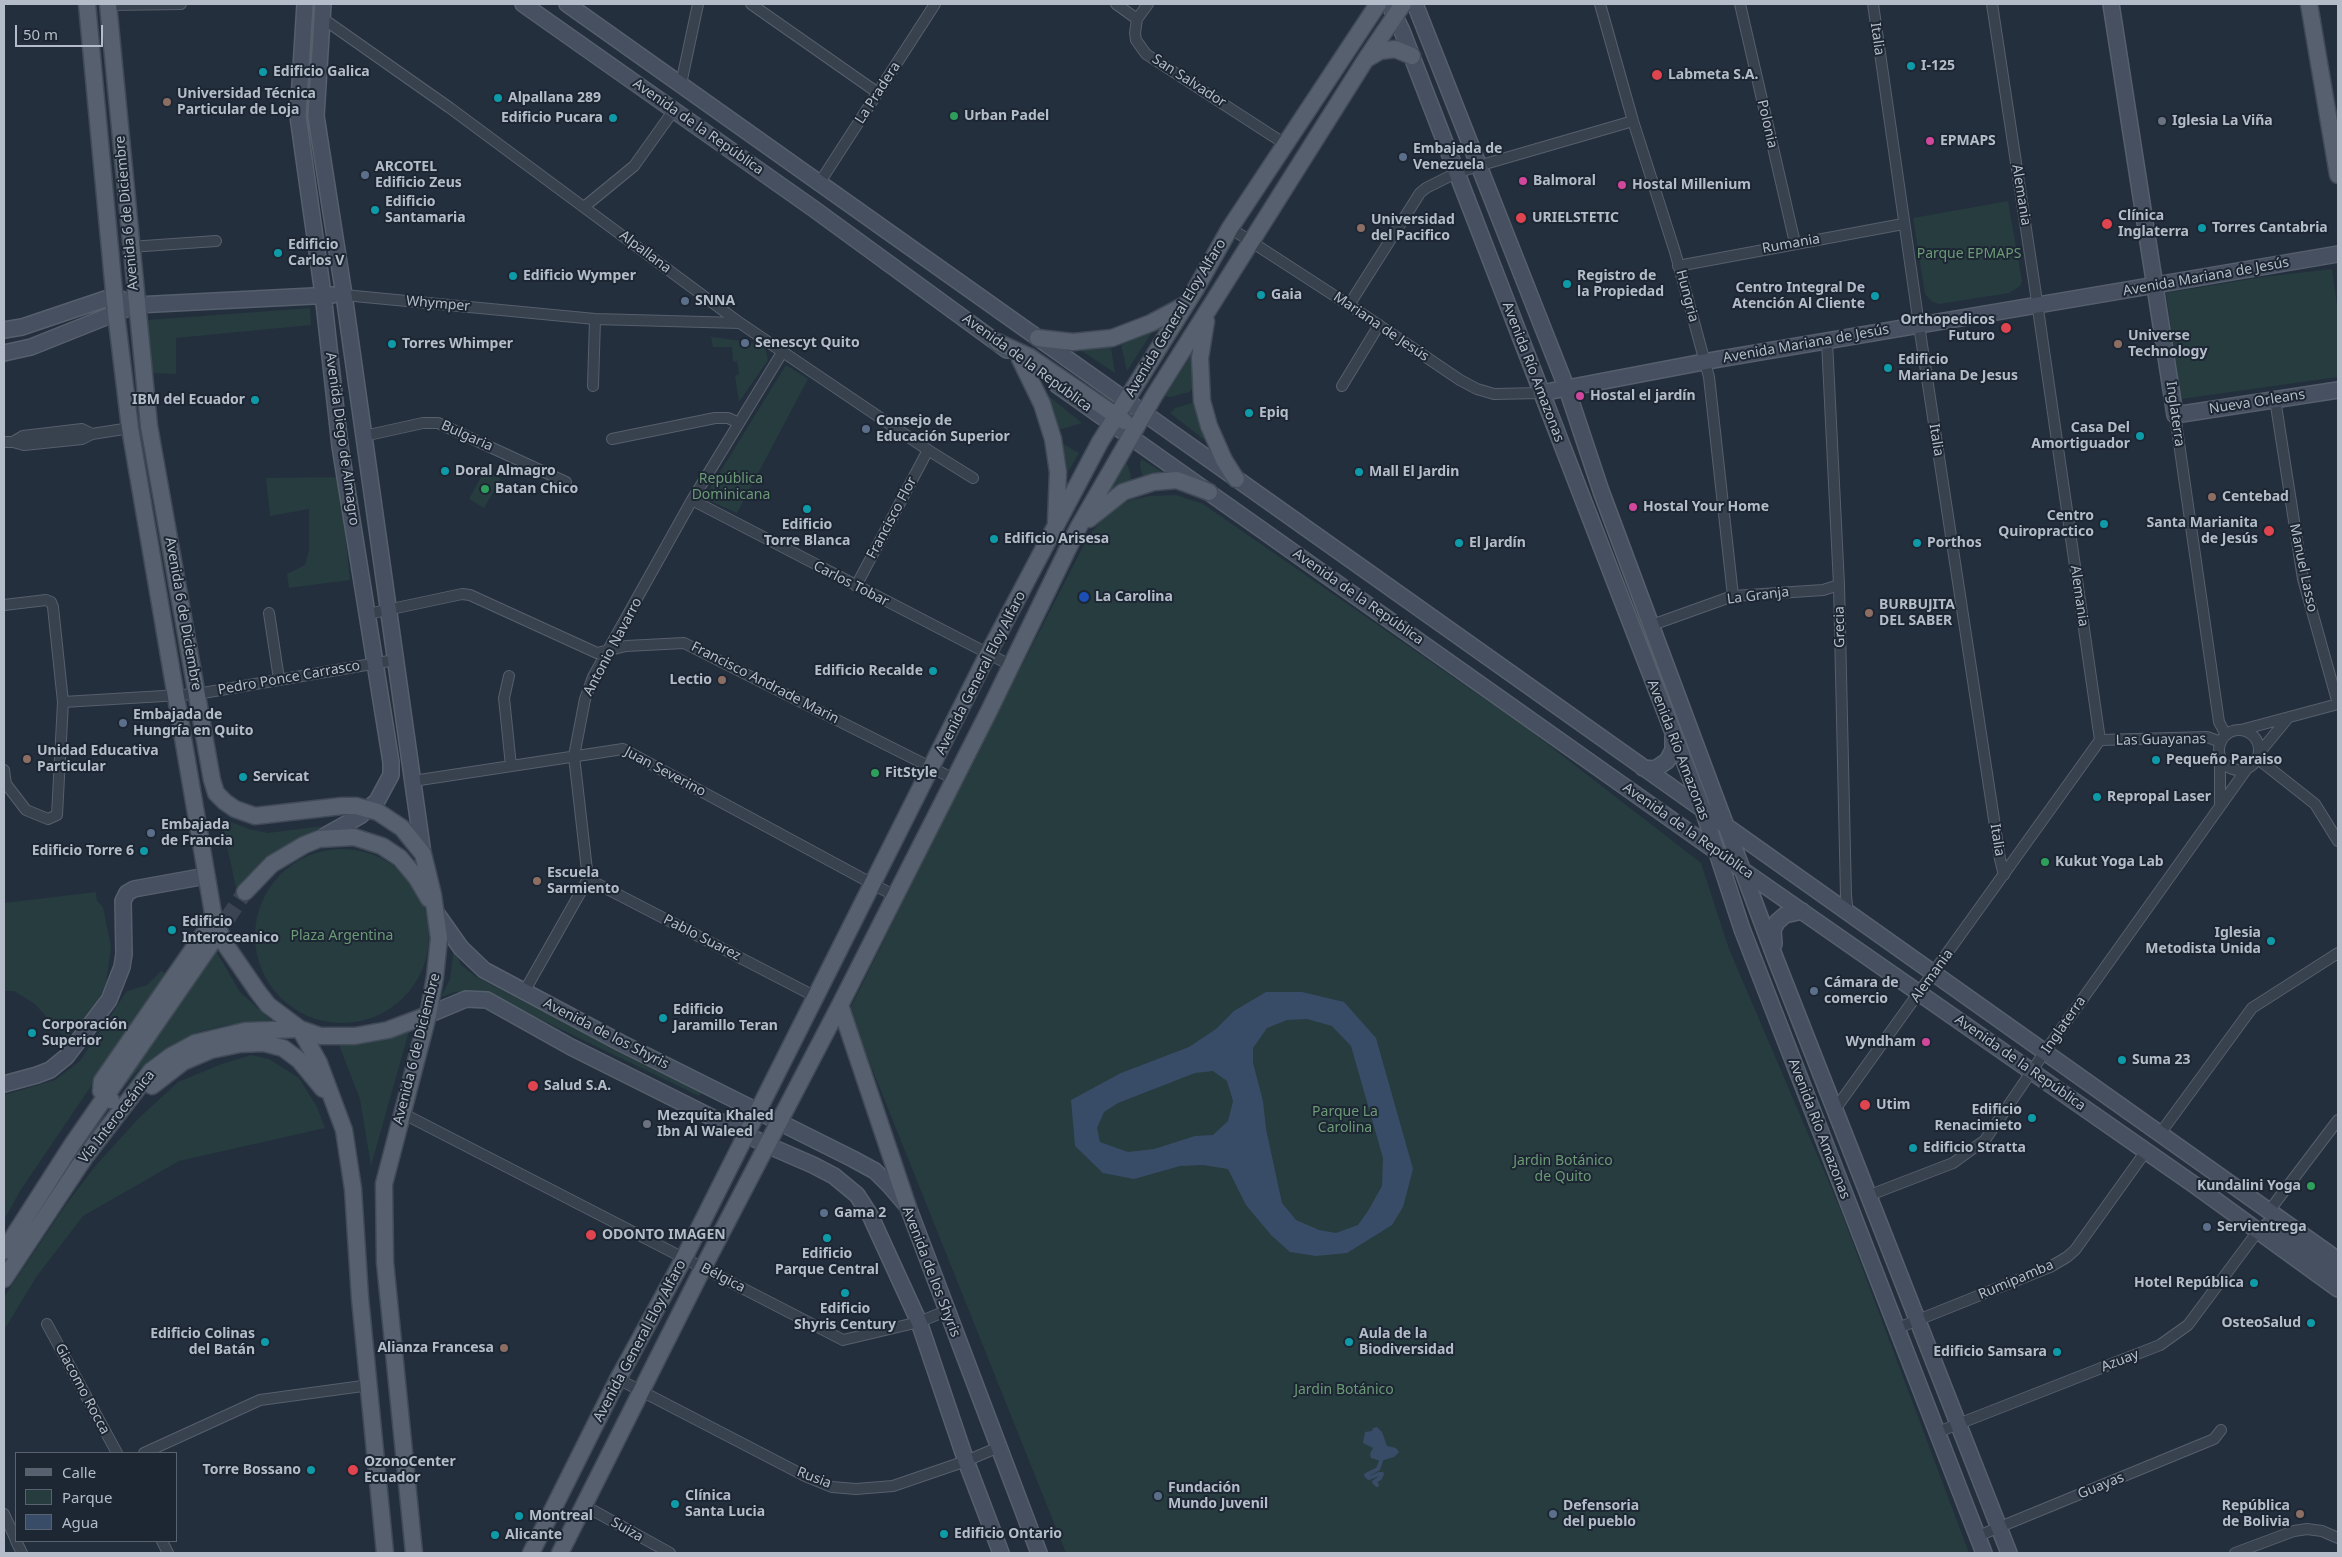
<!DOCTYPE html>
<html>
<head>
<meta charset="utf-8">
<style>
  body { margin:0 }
  #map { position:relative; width:2342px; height:1557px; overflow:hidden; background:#242f3e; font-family:"Noto Sans",sans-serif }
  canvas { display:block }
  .frame { position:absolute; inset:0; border:5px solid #b4bcc9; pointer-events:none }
  .legend { position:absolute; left:15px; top:1452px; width:162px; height:90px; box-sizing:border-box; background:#1d2633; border:1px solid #59626f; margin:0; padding:6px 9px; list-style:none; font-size:15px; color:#b4bcc9 }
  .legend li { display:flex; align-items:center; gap:10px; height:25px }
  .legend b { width:25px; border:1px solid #59626f }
  .scale { position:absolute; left:15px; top:25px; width:88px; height:22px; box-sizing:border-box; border:2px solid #b4bcc9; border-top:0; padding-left:6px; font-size:15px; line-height:18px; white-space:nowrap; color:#b4bcc9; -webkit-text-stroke:4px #1d2633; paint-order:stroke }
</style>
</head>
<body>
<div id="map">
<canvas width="2342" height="1557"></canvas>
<div class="frame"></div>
<ul class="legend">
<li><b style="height:6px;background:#56606e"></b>Calle</li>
<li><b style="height:14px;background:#263c3f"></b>Parque</li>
<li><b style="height:14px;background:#394c67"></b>Agua</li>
</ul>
<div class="scale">50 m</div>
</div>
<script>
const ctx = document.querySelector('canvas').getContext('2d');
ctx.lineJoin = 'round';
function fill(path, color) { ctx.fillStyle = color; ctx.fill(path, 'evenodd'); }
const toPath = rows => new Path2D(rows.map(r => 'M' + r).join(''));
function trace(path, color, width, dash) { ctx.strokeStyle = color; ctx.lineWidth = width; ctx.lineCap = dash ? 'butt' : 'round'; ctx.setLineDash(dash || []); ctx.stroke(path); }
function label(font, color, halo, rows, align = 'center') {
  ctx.font = font + ' "Noto Sans",sans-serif'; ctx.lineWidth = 4; ctx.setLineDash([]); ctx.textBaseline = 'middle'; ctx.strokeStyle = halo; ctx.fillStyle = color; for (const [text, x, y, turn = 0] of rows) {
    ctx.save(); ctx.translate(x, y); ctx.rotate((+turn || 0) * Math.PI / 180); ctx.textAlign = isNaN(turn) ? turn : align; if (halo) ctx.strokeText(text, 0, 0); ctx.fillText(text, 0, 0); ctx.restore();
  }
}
const green = toPath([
  [2008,201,2022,281,2020,286,2009,293,1939,304,1932,302,1925,294,1913,218],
  [2332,269,2338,313,2338,377,2181,399,2166,293,2263,277],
  [310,308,311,325,176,338,176,374,150,373,142,324,148,320],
  [1154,329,1127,371,1121,345],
  [711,337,750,342,765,348,768,360,739,402,735,376,739,374,737,361,733,362,732,347,713,347],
  [1197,346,1193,388,1189,392,1170,397,1165,396],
  [1111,347,1115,373,1079,349],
  [786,365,808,379,737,513,704,498],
  [1045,393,1082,423,1058,430],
  [1192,403,1197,406,1211,445,1170,413,1175,408],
  [1063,444,1079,453,1068,472],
  [1141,459,1175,480,1147,480,1142,474,1140,466],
  [1126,461,1131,475,1130,484,1105,497],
  [485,470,501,479,484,508,469,499],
  [339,477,350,580,289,588,287,574,305,565,309,550,309,509,270,516,266,478],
  [1176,495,1203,504,1528,729,1701,863,1729,949,1839,1206,1969,1553,1066,1553,849,1011,957,792,1089,535,1112,509,1131,500,1150,496],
  [221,818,249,829,268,833,322,826,267,859,236,888],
  '255 936a87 87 0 1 1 174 0a87 87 0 1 1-174 0Z',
  [96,892,97,901,103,907,111,947,106,983,96,1005,66,1039,35,1004,14,991,4,991,4,903],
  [454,948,461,965,478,978,701,1093,699,1096,488,994,466,991,455,992,441,997,450,979],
  [216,951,240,992,271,1020,227,1025,198,1032,171,1046,139,1069,116,1096,115,1092],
  [161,971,167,974,20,1191,4,1220,4,1095,55,1080,80,1061,127,991,147,985],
  [409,1031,371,1166,360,1099,339,1045],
  [251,1055,269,1059,299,1078,317,1107,325,1128,179,1161,83,1216,37,1276,4,1330,4,1297,67,1203,97,1164,138,1119,178,1082,222,1064]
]);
const water = toPath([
  [1266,992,1302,992,1344,1002,1376,1038,1413,1169,1403,1207,1392,1225,1347,1253,1316,1256,1290,1252,1271,1235,1246,1205,1228,1169,1203,1165,1180,1166,1134,1179,1103,1173,1075,1146,1071,1100,1121,1073,1189,1047,1216,1029,1234,1011],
  [1307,1019,1332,1026,1351,1046,1383,1158,1382,1186,1368,1211,1358,1225,1336,1233,1319,1230,1296,1220,1282,1203,1266,1129,1263,1101,1253,1063,1253,1048,1267,1028,1287,1020],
  [1213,1071,1227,1081,1233,1101,1228,1121,1213,1135,1195,1136,1154,1149,1128,1152,1100,1142,1097,1128,1104,1112,1118,1103,1195,1073],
  [1377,1427,1382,1432,1387,1446,1396,1448,1399,1452,1394,1457,1381,1461,1371,1458,1370,1454,1373,1448,1363,1443,1365,1432,1372,1431,1373,1428]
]);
const stream = toPath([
  [1377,1485,1374,1482,1380,1478,1382,1474,1379,1474,1369,1478,1366,1475,1378,1469,1381,1461]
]);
const primaryTunnel = toPath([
  [213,940,245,892]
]);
const street = toPath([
  [751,4,878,93],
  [1116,4,1137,19],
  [1148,4,1137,19,1135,33,1136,40,1146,54,1285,144],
  [1600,4,1633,121,1675,252,1709,377,1733,596],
  [1740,4,1795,243],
  [1873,4,1919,325,2000,859,2004,875],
  [108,5,181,4],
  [322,18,450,108,740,323,928,450,973,478],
  [681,84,698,4],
  [820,182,935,4],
  [584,207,634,166,674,110],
  [1230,228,1355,309,1460,380,1477,389,1494,394,1541,393],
  [130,247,216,241],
  [1678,266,1903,224],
  [344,295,595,319,740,323],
  [1349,305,1420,193,1426,188,1456,173,1478,166,1633,121],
  [1827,341,1839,585,1846,896,1848,914],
  [593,386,595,319],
  [1342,386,1379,325],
  [2275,399,2303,579,2338,704],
  [2175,415,2219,722,2226,735],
  [364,436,423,423,438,423,566,482],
  [612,439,715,418,728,418,739,423],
  [4,442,13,442,23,436,82,429,92,434],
  [13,442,24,445,82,439,92,434,130,428],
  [692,500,1012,666],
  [856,586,928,450],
  [4,605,46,600,51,602,53,607,63,702,57,815,48,819,26,810,6,784,4,770],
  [269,613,279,679],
  [368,614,462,594,470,595,597,653,626,646,684,643,954,779],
  [1652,625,1733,596,1823,590,1839,585],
  [509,676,504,698,511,766],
  [63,702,197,694,395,660],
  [2241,730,2338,704],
  '2219 750a20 20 0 1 1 40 0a20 20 0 1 1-40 0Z',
  [2100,740,2207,737,2221,742],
  [2260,752,2288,718],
  [2258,759,2315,804,2338,841],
  [413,781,623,749,895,896],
  [2220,806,2220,758],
  [588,879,816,997],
  [524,992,588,879,574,756,585,699,593,677,692,500,783,351],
  [1836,1108,2100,740,2035,288,1992,4],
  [402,1113,843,1340,919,1322,946,1311],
  [2159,1135,2252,1008,2338,953],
  [1870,1195,1953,1163,1985,1140,2044,1053,2246,770],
  [2269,1211,2338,1120],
  [47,1324,117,1453],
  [1898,1328,2050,1267,2067,1257,2075,1250,2146,1151],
  [618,1379,805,1476,832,1487,856,1489,893,1486,966,1461,999,1447],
  [1938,1432,2160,1345,2188,1325,2258,1231],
  [144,1453,260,1400,370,1385],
  [585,1506,670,1553],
  [4,1514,16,1540],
  [1978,1536,2214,1439,2221,1430],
  [16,1541,22,1553],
  [162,1541,168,1553],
  [2235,1553,2294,1531,2307,1529,2322,1531,2338,1538]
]);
const secondary = toPath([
  [305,4,298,116,323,294,340,446,391,762,391,775,377,801,360,816,319,839],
  [323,4,316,116,344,295,423,854],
  [523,4,814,209,1007,350],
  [567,4,2338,1260],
  [1389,4,1402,31,1703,810,1742,929,1984,1553],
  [1415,4,1567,389,1601,491,1776,960,2009,1553],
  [2111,4,2175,415,2338,390],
  [4,330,22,327,114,296,125,301],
  [4,353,31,347,136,305,333,295],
  [1057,385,1744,871,2196,1186,2338,1289],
  [1541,393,1714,360,2338,254],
  [1643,768,1655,769,1667,761,1673,750,1673,737],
  [437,914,461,948,484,970,621,1043,853,1159,875,1171,890,1186,908,1207,1039,1553],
  [1774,944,1773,930,1777,922,1785,915,1802,911],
  [428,1015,466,999,487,1000,571,1047,767,1145,813,1165,834,1176,857,1195,870,1215,919,1322,966,1461,1001,1553],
  [4,1084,37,1075,50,1070,66,1057,109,1000,122,967,124,954,123,901,127,893,134,889,206,876],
  [2268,1226,2338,1275]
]);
const primary = toPath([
  [87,4,116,313,130,428,214,919,225,944,258,992,268,1005,300,1029,319,1063,344,1130,353,1189,360,1298,385,1553],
  [108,4,149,426,212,780,216,793,225,802,235,809,255,816,342,806,356,806,378,812,402,828,423,854,433,895,439,938,435,977,428,1015,384,1184,385,1262,414,1553],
  [2309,4,2338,175],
  [1368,58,1380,51,1395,49,1412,56],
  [1206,321,1200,358,1202,401,1209,426,1224,460,1236,479],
  [1038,338,1073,342,1112,338,1151,323,1183,306],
  [997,342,1030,357,1124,421],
  [1020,359,1042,404,1053,439,1058,472,1056,522],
  [1089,519,1123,492,1154,482,1177,480,1209,492],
  [245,892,272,864,304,845,319,839,354,837,382,846,400,858,416,877,429,899],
  [840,1005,908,1207],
  [152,1086,183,1062,211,1050,240,1044,264,1043,283,1048,299,1060,323,1089],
  [111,1100,101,1091,102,1081,214,919],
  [4,1251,72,1145,213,941],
  [4,1279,85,1157,151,1071,171,1056,195,1043,245,1031,300,1029,320,1036,355,1036,388,1030,428,1015],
  [531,1553,618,1379,684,1258,758,1111,988,654,1100,442,1195,290,1230,228,1378,4],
  [560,1553,703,1268,840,1005,989,711,1078,528,1154,396,1366,59,1403,4]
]);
const markers = [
  [1911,66,5,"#0f9aa8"],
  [263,72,5,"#0f9aa8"],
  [1657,75,6,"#e0444e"],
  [498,98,5,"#0f9aa8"],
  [167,102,5,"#8d6e63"],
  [954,116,5,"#2e9e5b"],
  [613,118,5,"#0f9aa8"],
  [2162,121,5,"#6b7280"],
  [1930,141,5,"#d1479c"],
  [1403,157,5,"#5c6f8a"],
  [365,175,5,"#5c6f8a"],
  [1523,181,5,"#d1479c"],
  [1622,185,5,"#d1479c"],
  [375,210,5,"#0f9aa8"],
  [1521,218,6,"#e0444e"],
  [2107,224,6,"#e0444e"],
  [1361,228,5,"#8d6e63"],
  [2202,228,5,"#0f9aa8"],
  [278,253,5,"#0f9aa8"],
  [513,276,5,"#0f9aa8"],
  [1567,284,5,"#0f9aa8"],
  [1261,295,5,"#0f9aa8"],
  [1875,296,5,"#0f9aa8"],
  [685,301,5,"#5c6f8a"],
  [2006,328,6,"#e0444e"],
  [745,343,5,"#5c6f8a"],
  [392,344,5,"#0f9aa8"],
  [2118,344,5,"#8d6e63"],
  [1888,368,5,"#0f9aa8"],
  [1580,396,5,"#d1479c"],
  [255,400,5,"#0f9aa8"],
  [1249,413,5,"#0f9aa8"],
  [866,429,5,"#5c6f8a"],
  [2140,436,5,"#0f9aa8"],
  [445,471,5,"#0f9aa8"],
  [1359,472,5,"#0f9aa8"],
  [485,489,5,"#2e9e5b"],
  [2212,497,5,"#8d6e63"],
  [1633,507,5,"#d1479c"],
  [807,509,5,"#0f9aa8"],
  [2104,524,5,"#0f9aa8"],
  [2269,531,6,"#e0444e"],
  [994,539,5,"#0f9aa8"],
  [1459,543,5,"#0f9aa8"],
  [1917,543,5,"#0f9aa8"],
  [1084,597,6,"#1a4fb4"],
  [1869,613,5,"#8d6e63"],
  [933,671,5,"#0f9aa8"],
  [722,680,5,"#8d6e63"],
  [123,723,5,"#5c6f8a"],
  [27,759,5,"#8d6e63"],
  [2156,760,5,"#0f9aa8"],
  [875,773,5,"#2e9e5b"],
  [243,777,5,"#0f9aa8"],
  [2097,797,5,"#0f9aa8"],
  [151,833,5,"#5c6f8a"],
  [144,851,5,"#0f9aa8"],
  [2045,862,5,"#2e9e5b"],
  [537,881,5,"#8d6e63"],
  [172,930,5,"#0f9aa8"],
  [2271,941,5,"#0f9aa8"],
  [1814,991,5,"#5c6f8a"],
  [663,1018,5,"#0f9aa8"],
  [32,1033,5,"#0f9aa8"],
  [1926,1042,5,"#d1479c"],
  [2122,1060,5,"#0f9aa8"],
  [533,1086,6,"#e0444e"],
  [1865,1105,6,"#e0444e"],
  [2032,1118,5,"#0f9aa8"],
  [647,1124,5,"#6b7280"],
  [1913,1148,5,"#0f9aa8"],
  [2311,1186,5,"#2e9e5b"],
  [824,1213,5,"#5c6f8a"],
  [2207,1227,5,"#5c6f8a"],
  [591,1235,6,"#e0444e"],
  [827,1238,5,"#0f9aa8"],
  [2254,1283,5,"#0f9aa8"],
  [845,1293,5,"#0f9aa8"],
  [2311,1323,5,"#0f9aa8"],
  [265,1342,5,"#0f9aa8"],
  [1349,1342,5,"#0f9aa8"],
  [504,1348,5,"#8d6e63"],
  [2057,1352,5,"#0f9aa8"],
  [311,1470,5,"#0f9aa8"],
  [353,1470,6,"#e0444e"],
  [1158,1496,5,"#5c6f8a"],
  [675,1504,5,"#0f9aa8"],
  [1553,1514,5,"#5c6f8a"],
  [2300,1514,5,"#8d6e63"],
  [519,1516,5,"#0f9aa8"],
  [944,1534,5,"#0f9aa8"],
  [495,1535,5,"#0f9aa8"]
];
const streetNames = [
  ["Italia",1877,39,82],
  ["San Salvador",1189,81,33],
  ["La Pradera",878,93,-57],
  ["Polonia",1767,124,77],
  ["Avenida de la República",698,127,35],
  ["Alemania",2021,195,81],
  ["Avenida 6 de Diciembre",127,213,-95],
  ["Rumania",1791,244,-10],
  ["Alpallana",645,252,37],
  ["Avenida Mariana de Jesús",2206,277,-10],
  ["Hungria",1687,296,75],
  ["Whymper",438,304,5],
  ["Avenida General Eloy Alfaro",1176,318,-59],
  ["Mariana de Jesús",1381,327,34],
  ["Avenida Mariana de Jesús",1806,344,-10],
  ["Avenida de la República",1027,363,36],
  ["Avenida Río Amazonas",1533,372,69],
  ["Nueva Orleans",2257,402,-9],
  ["Inglaterra",2175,414,82],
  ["Bulgaria",467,436,24],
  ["Avenida Diego de Almagro",342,439,82],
  ["Italia",1936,440,81],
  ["Francisco Flor",892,518,-62],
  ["Manuel Lasso",2303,568,78],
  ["Carlos Tobar",851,584,27],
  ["La Granja",1758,596,-7],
  ["Alemania",2079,596,82],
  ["Avenida de la República",1358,597,35],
  ["Avenida 6 de Diciembre",183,614,80],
  ["Grecia",1840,627,-91],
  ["Antonio Navarro",613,647,-62],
  ["Avenida General Eloy Alfaro",981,673,-63],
  ["Pedro Ponce Carrasco",289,678,-10],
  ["Francisco Andrade Marin",765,683,27],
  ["Las Guayanas",2161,740,-1],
  ["Avenida Río Amazonas",1678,750,69],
  ["Juan Severino",665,772,28],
  ["Avenida de la República",1688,831,35],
  ["Italia",1997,840,81],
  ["Pablo Suarez",702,938,27],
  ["Alemania",1932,976,-54],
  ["Inglaterra",2064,1025,-55],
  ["Avenida de los Shyris",606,1034,27],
  ["Avenida 6 de Diciembre",417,1049,-76],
  ["Avenida de la República",2020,1063,35],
  ["Vía Interoceánica",117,1117,-52],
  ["Avenida Río Amazonas",1819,1129,69],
  ["Avenida de los Shyris",931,1272,69],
  ["Bélgica",723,1278,27],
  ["Rumipamba",2016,1280,-23],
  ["Avenida General Eloy Alfaro",640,1341,-62],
  ["Azuay",2120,1361,-21],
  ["Giacomo Rocca",82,1389,62],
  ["Rusia",814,1478,21],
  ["Guayas",2101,1486,-22],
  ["Suiza",627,1530,30]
];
const poiNames = [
  ["I-125",1921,66],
  ["Edificio Galica",273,72],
  ["Labmeta S.A.",1668,75],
  ["Universidad Técnica",177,94],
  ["Particular de Loja",177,110],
  ["Alpallana 289",508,98],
  ["Urban Padel",964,116],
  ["Edificio Pucara",603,118,"right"],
  ["Iglesia La Viña",2172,121],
  ["EPMAPS",1940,141],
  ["Embajada de",1413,149],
  ["Venezuela",1413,165],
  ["ARCOTEL",375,167],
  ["Edificio Zeus",375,183],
  ["Balmoral",1533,181],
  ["Hostal Millenium",1632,185],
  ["Edificio",385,202],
  ["Santamaria",385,218],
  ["Clínica",2118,216],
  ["Inglaterra",2118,232],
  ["URIELSTETIC",1532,218],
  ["Universidad",1371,220],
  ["del Pacifico",1371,236],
  ["Torres Cantabria",2212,228],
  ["Edificio",288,245],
  ["Carlos V",288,261],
  ["Edificio Wymper",523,276],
  ["Registro de",1577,276],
  ["la Propiedad",1577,292],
  ["Centro Integral De",1865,288,"right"],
  ["Atención Al Cliente",1865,304,"right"],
  ["Gaia",1271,295],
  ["SNNA",695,301],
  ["Orthopedicos",1995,320,"right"],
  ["Futuro",1995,336,"right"],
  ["Universe",2128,336],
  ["Technology",2128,352],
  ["Senescyt Quito",755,343],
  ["Torres Whimper",402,344],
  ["Edificio",1898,360],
  ["Mariana De Jesus",1898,376],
  ["Hostal el jardín",1590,396],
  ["IBM del Ecuador",245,400,"right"],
  ["Epiq",1259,413],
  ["Consejo de",876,421],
  ["Educación Superior",876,437],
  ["Casa Del",2130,428,"right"],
  ["Amortiguador",2130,444,"right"],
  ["Doral Almagro",455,471],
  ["Mall El Jardin",1369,472],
  ["Batan Chico",495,489],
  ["Centebad",2222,497],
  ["Hostal Your Home",1643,507],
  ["Centro",2094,516,"right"],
  ["Quiropractico",2094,532,"right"],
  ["Santa Marianita",2258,523,"right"],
  ["de Jesús",2258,539,"right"],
  ["Edificio",807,525,"center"],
  ["Torre Blanca",807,541,"center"],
  ["Edificio Arisesa",1004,539],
  ["El Jardín",1469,543],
  ["Porthos",1927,543],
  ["La Carolina",1095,597],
  ["BURBUJITA",1879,605],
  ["DEL SABER",1879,621],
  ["Edificio Recalde",923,671,"right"],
  ["Lectio",712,680,"right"],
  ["Embajada de",133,715],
  ["Hungría en Quito",133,731],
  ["Unidad Educativa",37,751],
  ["Particular",37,767],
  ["Pequeño Paraiso",2166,760],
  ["FitStyle",885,773],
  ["Servicat",253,777],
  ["Repropal Laser",2107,797],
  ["Embajada",161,825],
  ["de Francia",161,841],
  ["Edificio Torre 6",134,851,"right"],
  ["Kukut Yoga Lab",2055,862],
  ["Escuela",547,873],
  ["Sarmiento",547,889],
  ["Edificio",182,922],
  ["Interoceanico",182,938],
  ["Iglesia",2261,933,"right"],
  ["Metodista Unida",2261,949,"right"],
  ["Cámara de",1824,983],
  ["comercio",1824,999],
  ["Edificio",673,1010],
  ["Jaramillo Teran",673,1026],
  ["Corporación",42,1025],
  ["Superior",42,1041],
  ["Wyndham",1916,1042,"right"],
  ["Suma 23",2132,1060],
  ["Salud S.A.",544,1086],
  ["Utim",1876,1105],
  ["Edificio",2022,1110,"right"],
  ["Renacimieto",2022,1126,"right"],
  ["Mezquita Khaled",657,1116],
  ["Ibn Al Waleed",657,1132],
  ["Edificio Stratta",1923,1148],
  ["Kundalini Yoga",2301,1186,"right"],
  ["Gama 2",834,1213],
  ["Servientrega",2217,1227],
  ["ODONTO IMAGEN",602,1235],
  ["Edificio",827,1254,"center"],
  ["Parque Central",827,1270,"center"],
  ["Hotel República",2244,1283,"right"],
  ["Edificio",845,1309,"center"],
  ["Shyris Century",845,1325,"center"],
  ["OsteoSalud",2301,1323,"right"],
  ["Edificio Colinas",255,1334,"right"],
  ["del Batán",255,1350,"right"],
  ["Aula de la",1359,1334],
  ["Biodiversidad",1359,1350],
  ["Alianza Francesa",494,1348,"right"],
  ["Edificio Samsara",2047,1352,"right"],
  ["OzonoCenter",364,1462],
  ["Ecuador",364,1478],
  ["Torre Bossano",301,1470,"right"],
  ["Fundación",1168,1488],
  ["Mundo Juvenil",1168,1504],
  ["Clínica",685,1496],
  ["Santa Lucia",685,1512],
  ["Defensoria",1563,1506],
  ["del pueblo",1563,1522],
  ["República",2290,1506,"right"],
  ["de Bolivia",2290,1522,"right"],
  ["Montreal",529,1516],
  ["Edificio Ontario",954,1534],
  ["Alicante",505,1535]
];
const parkNames = [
  ["Parque EPMAPS",1969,254],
  ["República",731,479],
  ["Dominicana",731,495],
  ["Plaza Argentina",342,936],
  ["Parque La",1345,1112],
  ["Carolina",1345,1128],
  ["Jardin Botánico",1563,1161],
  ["de Quito",1563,1177],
  ["Jardin Botánico",1344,1390]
];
fill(green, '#263c3f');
fill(water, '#394c67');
trace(stream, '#394c67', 4);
trace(primaryTunnel, '#3a4453', 16, [16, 8]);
trace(street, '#565f6c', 12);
trace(secondary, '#565f6c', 18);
trace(primary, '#414a57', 19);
trace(street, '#38414e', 10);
trace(secondary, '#465061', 15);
trace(primary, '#56606e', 16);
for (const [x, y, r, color] of markers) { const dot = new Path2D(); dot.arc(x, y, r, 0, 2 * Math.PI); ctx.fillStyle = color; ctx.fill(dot); trace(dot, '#1d2633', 2); }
label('14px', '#b4bcc9', '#1d2633', streetNames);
label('bold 14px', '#b4bcc9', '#1d2633', poiNames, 'left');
label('14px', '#6b9a76', '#1d2633', parkNames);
</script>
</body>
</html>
